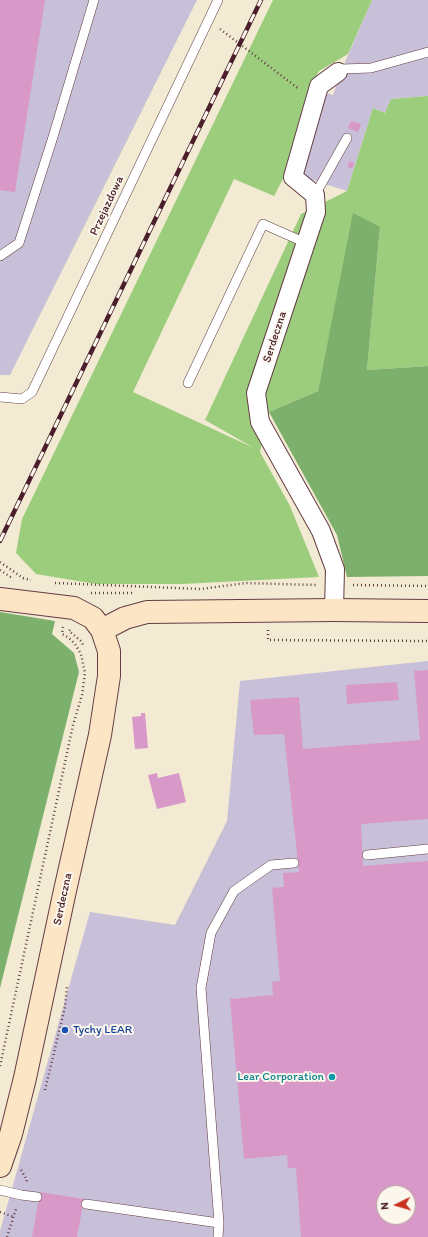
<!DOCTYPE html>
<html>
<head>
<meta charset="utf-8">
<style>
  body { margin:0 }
  #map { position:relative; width:428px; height:1237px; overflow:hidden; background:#f2ead2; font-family:Itim,sans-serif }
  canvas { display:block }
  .north { position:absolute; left:376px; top:1185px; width:40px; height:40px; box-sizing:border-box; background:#fbf7ec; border:1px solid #b4a19f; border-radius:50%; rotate:265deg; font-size:11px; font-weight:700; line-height:16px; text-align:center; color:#4a1f2b }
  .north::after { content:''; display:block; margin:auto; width:14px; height:18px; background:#c8321e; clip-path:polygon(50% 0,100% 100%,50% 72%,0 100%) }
</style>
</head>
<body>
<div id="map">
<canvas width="428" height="1237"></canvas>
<div class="north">N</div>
</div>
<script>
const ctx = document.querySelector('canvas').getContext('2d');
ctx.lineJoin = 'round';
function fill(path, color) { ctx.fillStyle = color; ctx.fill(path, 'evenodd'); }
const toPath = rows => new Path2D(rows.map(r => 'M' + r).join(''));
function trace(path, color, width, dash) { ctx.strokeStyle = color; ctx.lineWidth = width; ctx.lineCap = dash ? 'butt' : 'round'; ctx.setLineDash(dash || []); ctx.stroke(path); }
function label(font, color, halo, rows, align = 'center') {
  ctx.font = font + ' Itim,sans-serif'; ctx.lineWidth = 4; ctx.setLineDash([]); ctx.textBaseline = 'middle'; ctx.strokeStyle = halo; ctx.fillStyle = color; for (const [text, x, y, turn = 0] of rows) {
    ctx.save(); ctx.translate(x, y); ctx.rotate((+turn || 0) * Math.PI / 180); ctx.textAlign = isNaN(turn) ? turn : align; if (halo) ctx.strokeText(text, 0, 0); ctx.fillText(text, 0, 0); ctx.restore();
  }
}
const industrial = toPath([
  [0,0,197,0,10,375,0,375],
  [372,0,428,0,428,96,391,99,386,113,373,108,347,191,300,176,326,93,333,95,342,69],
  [428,661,428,1237,0,1237,0,1231,90,912,175,925,227,821,240,681],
  [384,1193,408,1193,408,1217,384,1217]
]);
const green = toPath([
  [273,0,372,0,348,54,319,71,307,93,284,177,274,196,234,179,133,392,254,448,205,420,301,214,347,191,373,108,385,113,391,99,428,96,428,366,367,370,380,228,354,214,318,391,269,412,260,452,290,506,319,577,182,584,96,584,36,574,16,553,22,519]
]);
const forest = toPath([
  [353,213,380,227,367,370,428,366,428,576,347,577,337,535,269,412,318,391],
  [0,612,55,621,52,634,74,653,79,672,0,988]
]);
const building = toPath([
  [0,0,45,0,15,192,0,190],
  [351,121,361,124,358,132,348,128],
  [349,161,354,163,352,169,348,167],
  [428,670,428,819,361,824,363,866,428,861,428,1237,301,1237,296,1168,288,1168,287,1155,244,1159,230,999,273,995,272,982,280,981,272,888,284,887,283,873,299,872,284,734,254,735,250,700,299,697,303,749,420,740,414,671],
  [384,1193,408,1193,408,1217,384,1217],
  [397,682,399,700,347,704,346,685],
  [141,713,145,713,148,748,135,749,132,717,141,716],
  [157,773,158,778,179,773,186,802,157,809,148,775],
  [40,1192,84,1199,77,1237,32,1237]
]);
const path = toPath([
  [220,29,299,89],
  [0,562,23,578,31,580],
  [0,570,12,578],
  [55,583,201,589,246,583,316,585],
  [353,585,428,586],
  [91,593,132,593],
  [70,630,69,631,81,641,84,647],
  [268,630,268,640,428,641],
  [0,1066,73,725,82,695,85,673,81,654,75,644,69,638,62,634,63,627],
  [45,1090,65,1007,67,987],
  [21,1170,27,1180,26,1182],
  [0,1212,14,1217],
  [7,1237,16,1209]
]);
const lane = toPath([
  [338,72,342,69,371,68,428,52],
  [315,195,347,138],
  [0,256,19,243,53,137,94,0],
  [188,383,263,224,306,243],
  [0,397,22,399,32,392,218,0],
  [367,855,428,849],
  [0,1190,21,1195,37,1197],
  [86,1204,219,1223,218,1237],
  [219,1223,201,988,211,933,234,891,271,865,294,863]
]);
const street = toPath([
  [334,610,335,569,321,531,260,422,256,393,316,212,315,195,293,177,319,86,338,72]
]);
const secondary = toPath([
  [0,599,74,608,93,618,102,630,109,651,109,676,100,735,64,895,25,1078,11,1134,0,1166],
  [102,630,125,618,147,612,334,610,428,611]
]);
const rail = toPath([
  [0,541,261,0]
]);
const markers = [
  [65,1030,4,"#1a4fb4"],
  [332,1077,4,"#0f9aa8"]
];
const streetNames = [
  ["Przejazdowa",107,206,-65],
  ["Serdeczna",275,337,-72],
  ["Serdeczna",63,899,-78]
];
const transitNames = [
  ["Tychy LEAR",73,1030]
];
const cultureNames = [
  ["Lear Corporation",324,1077]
];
fill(industrial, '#c8bfd8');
fill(green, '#9ccd7c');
fill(forest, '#7db06c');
fill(building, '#d899c8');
trace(lane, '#633d44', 10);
trace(street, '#633d44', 20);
trace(secondary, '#633d44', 24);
trace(path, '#633d44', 2.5, [1, 3]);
trace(lane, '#fff', 9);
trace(street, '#fff', 18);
trace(secondary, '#fce5c4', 22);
trace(rail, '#4a1f2b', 4.5);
trace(rail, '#fbf7ec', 3, [9]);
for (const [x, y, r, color] of markers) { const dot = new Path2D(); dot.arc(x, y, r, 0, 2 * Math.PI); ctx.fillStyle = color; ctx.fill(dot); trace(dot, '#fbf7ec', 1.5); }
label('12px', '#4a1f2b', '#fbf7ec', streetNames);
label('12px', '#164399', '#fbf7ec', transitNames, 'left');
label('12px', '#0d838f', '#fbf7ec', cultureNames, 'right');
</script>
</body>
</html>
